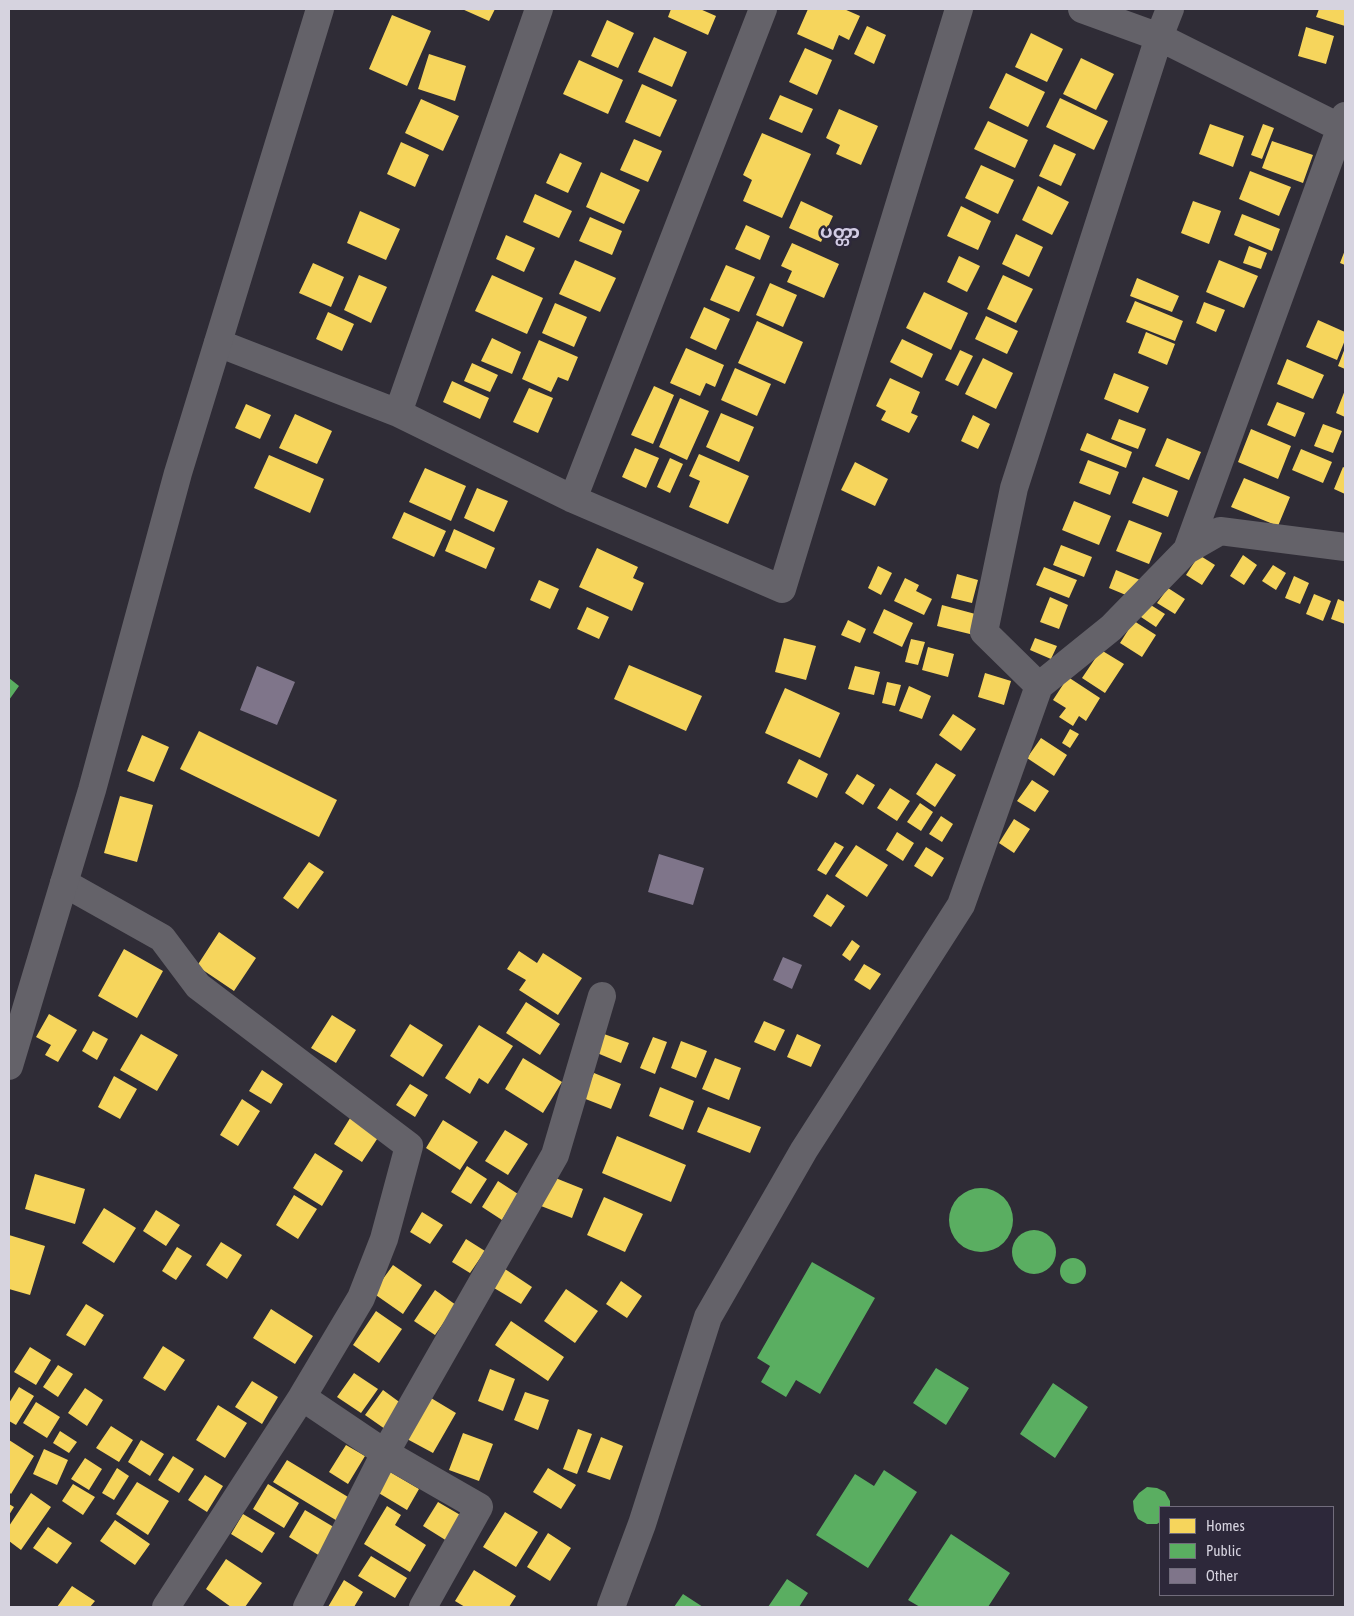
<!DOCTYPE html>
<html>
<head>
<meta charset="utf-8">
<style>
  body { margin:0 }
  #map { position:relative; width:1354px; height:1616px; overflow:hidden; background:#2f2c36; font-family:"Asap Condensed",sans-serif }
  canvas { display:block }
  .frame { position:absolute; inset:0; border:10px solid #d6d3df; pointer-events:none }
  .legend { position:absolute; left:1159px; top:1506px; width:175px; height:90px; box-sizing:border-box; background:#2d283a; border:1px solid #716c7c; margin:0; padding:6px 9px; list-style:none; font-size:15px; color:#d6d3df }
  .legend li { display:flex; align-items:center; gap:10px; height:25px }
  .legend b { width:25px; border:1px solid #716c7c }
</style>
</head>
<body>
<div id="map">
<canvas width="1354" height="1616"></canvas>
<div class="frame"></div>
<ul class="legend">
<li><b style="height:14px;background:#f6d55c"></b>Homes</li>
<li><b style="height:14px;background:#5aae61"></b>Public</li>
<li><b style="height:14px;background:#7f758a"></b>Other</li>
</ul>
</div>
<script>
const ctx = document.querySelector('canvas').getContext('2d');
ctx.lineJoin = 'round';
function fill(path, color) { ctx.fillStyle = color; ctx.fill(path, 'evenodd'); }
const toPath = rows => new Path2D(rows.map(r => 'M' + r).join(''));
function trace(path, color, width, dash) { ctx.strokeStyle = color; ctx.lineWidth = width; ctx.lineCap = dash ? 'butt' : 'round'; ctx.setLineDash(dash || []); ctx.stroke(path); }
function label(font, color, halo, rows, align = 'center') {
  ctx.font = font + ' "Asap Condensed","Noto Sans Myanmar",sans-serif'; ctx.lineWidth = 5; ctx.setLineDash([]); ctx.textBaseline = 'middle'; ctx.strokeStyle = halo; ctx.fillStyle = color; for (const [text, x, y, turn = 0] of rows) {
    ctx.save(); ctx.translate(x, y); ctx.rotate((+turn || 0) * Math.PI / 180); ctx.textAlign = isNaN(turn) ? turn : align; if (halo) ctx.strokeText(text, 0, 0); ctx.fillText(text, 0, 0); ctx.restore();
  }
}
const homes = toPath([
  [462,9,495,9,489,21],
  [671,9,700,9,716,16,708,35,668,17],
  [808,9,844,9,860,16,849,40,839,35,833,50,797,34],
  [1319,9,1345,9,1345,26,1316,17],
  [392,15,431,31,407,86,369,69],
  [607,20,634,33,618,68,591,56],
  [867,26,886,35,874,64,854,54],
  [1306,27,1334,36,1326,64,1298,56],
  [1031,33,1063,49,1047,82,1015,67],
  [654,37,687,52,672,87,638,72],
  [805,48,832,60,817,95,789,82],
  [429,54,466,66,455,101,418,89],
  [1081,58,1114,74,1096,110,1063,94],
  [579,60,623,80,608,114,563,94],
  [1006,73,1045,92,1028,127,989,108],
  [642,84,677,100,660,137,625,122],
  [780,95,813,109,802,133,769,119],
  [1060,98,1108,121,1094,150,1046,127],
  [421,99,459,116,443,151,405,133],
  [839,109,878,126,861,165,836,154,840,145,826,138],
  [988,121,1028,140,1015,168,974,149],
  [1210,124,1244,136,1233,167,1199,154],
  [1263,124,1274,128,1262,159,1251,155],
  [762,133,811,154,782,218,743,201,752,180,743,175],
  [634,139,662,151,648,182,620,170],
  [1272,141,1313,155,1303,183,1262,168],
  [401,142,429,155,415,187,387,174],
  [1054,144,1076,154,1061,186,1039,176],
  [560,153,582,163,568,193,546,183],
  [981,165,1014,180,998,214,965,198],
  [1250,171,1291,187,1279,216,1239,199],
  [601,172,640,190,624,224,586,207],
  [1038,186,1069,202,1052,235,1022,220],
  [535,194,572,211,559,238,523,222],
  [801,201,833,216,821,242,789,228],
  [1193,201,1221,211,1209,244,1181,233],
  [961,206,991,221,978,250,947,236],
  [360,211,400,229,386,260,347,243],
  [1242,214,1280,229,1272,251,1234,235],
  [590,217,622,231,612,255,579,241],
  [746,225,770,236,760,260,735,249],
  [1016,234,1043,247,1029,277,1002,264],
  [506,235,535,248,524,272,496,259],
  [792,243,839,264,824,298,787,282,792,271,781,266],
  [1249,246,1267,253,1261,269,1243,263],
  [1345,250,1345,265,1340,263],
  [959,256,980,266,967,292,947,282],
  [575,260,616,278,600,312,559,294],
  [1219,260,1258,276,1244,308,1206,292],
  [313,263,344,277,331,307,299,293],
  [726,265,755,277,739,312,710,300],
  [359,275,387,287,371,323,344,310],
  [492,275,543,298,527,334,475,311],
  [1003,275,1033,289,1016,323,987,309],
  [1137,278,1179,296,1172,312,1130,296],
  [770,283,797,295,783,327,756,315],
  [924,292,968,313,951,350,906,328],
  [1135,301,1183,321,1175,341,1126,322],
  [1204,302,1225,310,1216,332,1196,323],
  [555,303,587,317,574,347,542,333],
  [704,307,730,319,716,350,690,338],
  [328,312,354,324,342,351,316,339],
  [986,316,1018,331,1007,354,975,339],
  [1318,320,1345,332,1345,340,1337,360,1306,347],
  [757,321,803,342,785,384,738,363],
  [1146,332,1175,344,1167,365,1138,353],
  [492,338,521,352,512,374,481,361],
  [902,339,933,354,922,378,890,362],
  [539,340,578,357,568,381,558,377,551,392,522,379],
  [686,348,724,365,715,387,706,383,700,396,670,383],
  [1345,348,1345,369,1338,366],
  [960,350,973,356,958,386,945,380],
  [983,358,1013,373,996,409,965,394],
  [1287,359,1324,375,1313,399,1277,384],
  [472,363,498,375,490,392,464,381],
  [735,368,771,384,757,416,721,400],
  [1114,373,1149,387,1138,413,1104,399],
  [890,378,920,392,911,413,918,416,909,433,881,420,886,411,876,406],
  [452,381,489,398,480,419,443,402],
  [654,386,674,395,653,444,631,435],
  [529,388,553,398,538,433,513,422],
  [1345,390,1345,417,1336,413],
  [680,398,709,411,687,460,659,447],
  [1277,402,1305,413,1295,437,1267,425],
  [246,404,271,415,260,439,235,428],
  [721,413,754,427,739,462,706,447],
  [295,414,332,431,317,464,279,448],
  [973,415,990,424,978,449,961,441],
  [1119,419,1146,429,1138,449,1111,439],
  [1323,424,1342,431,1333,453,1314,446],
  [1251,429,1291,446,1278,479,1238,462],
  [1087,433,1132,452,1126,468,1080,450],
  [1167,438,1201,452,1189,480,1155,466],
  [635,448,659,458,646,488,622,477],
  [1301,449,1332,462,1323,483,1292,470],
  [699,454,749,476,728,524,689,507,700,481,689,476],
  [269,455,324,479,310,513,254,488],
  [670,458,683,464,670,493,657,487],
  [1088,460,1119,472,1110,495,1079,483],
  [855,462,888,479,875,506,841,490],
  [1343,467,1345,468,1345,494,1334,489],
  [425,468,466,486,451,521,409,502],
  [1143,477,1178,491,1168,517,1132,503],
  [1244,478,1290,497,1278,526,1231,507],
  [477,488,508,501,494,532,464,518],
  [1074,501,1111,516,1099,545,1062,530],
  [404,512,446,531,434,557,392,538],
  [1129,520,1162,533,1149,564,1116,551],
  [454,529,495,548,486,569,445,551],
  [1061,545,1092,557,1084,577,1053,565],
  [597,548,638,567,633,578,644,583,632,611,579,587],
  [1199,555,1215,565,1202,585,1186,575],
  [1243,555,1257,565,1244,585,1230,576],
  [1273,565,1286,573,1276,590,1262,581],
  [878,566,892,573,881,595,868,588],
  [1044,567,1077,580,1069,598,1036,585],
  [1116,570,1140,580,1133,598,1109,588],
  [957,574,978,580,972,603,951,598],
  [1294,576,1309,583,1300,604,1285,598],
  [905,578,919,585,916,591,932,599,924,615,894,601],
  [539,580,559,589,550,609,530,600],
  [1168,588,1185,599,1175,614,1157,603],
  [1314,594,1331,601,1323,621,1306,614],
  [1050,597,1068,605,1059,629,1040,622],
  [1338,599,1345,602,1345,624,1331,619],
  [1146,602,1165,614,1156,627,1138,615],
  [942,605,979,615,974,635,937,626],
  [587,607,609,617,599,639,577,629],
  [884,609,913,623,902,647,873,633],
  [848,620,866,629,860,643,841,635],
  [1134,621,1156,635,1142,657,1120,643],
  [784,638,816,646,806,680,775,672],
  [1035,638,1057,646,1051,659,1030,650],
  [911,639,925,642,918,665,905,662],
  [928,647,954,654,948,677,922,670],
  [1101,650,1124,664,1105,693,1082,678],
  [629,665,702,696,686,731,614,699],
  [855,666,880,672,874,695,848,689],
  [985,673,1011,681,1004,705,978,697],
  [1068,677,1100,698,1086,721,1079,716,1073,726,1059,717,1066,708,1053,700],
  [887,682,901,685,895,706,882,703],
  [909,686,931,696,922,719,899,711],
  [785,688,840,713,820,758,765,733],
  [953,714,976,729,961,751,939,735],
  [1070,729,1079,734,1070,748,1062,743],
  [199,731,337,800,319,837,180,769],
  [142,735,169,747,154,782,127,771],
  [1041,738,1067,755,1054,776,1027,758],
  [799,759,828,774,817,798,787,783],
  [936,763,956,775,935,807,916,794],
  [857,774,875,785,863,805,845,793],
  [1032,780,1049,791,1035,812,1017,801],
  [890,788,910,801,897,821,877,808],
  [120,796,153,805,137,862,104,853],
  [920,803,933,812,921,831,907,822],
  [941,816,953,824,942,842,929,834],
  [1014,819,1030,829,1014,853,999,843],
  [897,832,914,843,903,861,886,850],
  [835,842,844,847,826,875,817,870],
  [856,845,888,865,867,897,835,876],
  [926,847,944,858,932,877,914,866],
  [309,862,324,872,298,909,283,898],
  [827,894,845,906,831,927,813,916],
  [219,932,256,958,234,991,197,966],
  [852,940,860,946,850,961,842,955],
  [124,949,163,971,137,1018,98,996],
  [519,951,537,963,543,953,582,978,558,1015,519,990,526,980,507,969],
  [864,964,881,974,870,990,854,980],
  [526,1002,560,1024,540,1055,506,1033],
  [49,1014,77,1030,58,1062,45,1055,51,1045,36,1037],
  [332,1015,356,1030,336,1063,311,1048],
  [764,1021,785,1030,775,1051,754,1042],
  [410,1024,443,1045,423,1077,390,1056],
  [479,1025,513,1046,488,1084,479,1078,470,1094,445,1078],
  [93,1031,108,1039,97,1060,82,1051],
  [141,1034,178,1055,157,1091,120,1070],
  [604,1034,629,1043,621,1063,597,1053],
  [797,1034,821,1045,811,1067,787,1057],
  [653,1037,667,1042,655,1074,640,1068],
  [681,1041,707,1051,696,1078,671,1068],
  [523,1058,562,1082,543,1113,505,1089],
  [715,1058,741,1068,729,1100,702,1089],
  [262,1070,283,1084,271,1104,249,1091],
  [594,1073,621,1084,611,1109,583,1098],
  [114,1076,137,1089,120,1119,98,1107],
  [410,1084,428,1095,415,1117,396,1105],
  [660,1087,694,1101,683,1130,649,1116],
  [242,1099,260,1111,238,1146,220,1135],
  [708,1107,761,1127,750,1153,697,1132],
  [352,1115,381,1133,362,1162,334,1144],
  [443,1120,478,1142,460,1170,426,1148],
  [505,1130,528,1144,508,1175,485,1161],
  [617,1136,686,1165,671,1202,602,1173],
  [315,1153,343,1171,322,1206,293,1188],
  [467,1166,487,1179,471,1204,451,1192],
  [35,1174,85,1189,75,1224,25,1209],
  [553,1177,583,1189,572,1218,541,1206],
  [498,1181,518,1194,502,1220,482,1207],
  [294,1195,317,1209,298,1239,276,1225],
  [604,1197,643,1214,625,1252,587,1235],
  [104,1208,136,1228,114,1263,82,1243],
  [156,1210,180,1225,166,1246,143,1231],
  [422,1212,443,1225,430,1244,410,1232],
  [9,1235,45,1246,30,1295,9,1289],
  [466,1239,485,1251,470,1273,452,1262],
  [221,1242,242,1255,227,1279,206,1265],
  [177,1247,192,1256,176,1280,162,1271],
  [393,1265,422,1285,403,1314,373,1293],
  [505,1269,532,1287,521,1304,494,1288],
  [621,1281,642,1296,627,1318,606,1304],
  [566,1289,598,1311,575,1343,544,1321],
  [435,1290,456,1305,435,1335,414,1321],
  [86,1304,104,1315,85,1346,66,1335],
  [271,1309,313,1336,295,1364,253,1338],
  [376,1311,402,1329,379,1363,353,1345],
  [511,1321,564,1357,548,1381,495,1345],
  [163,1346,185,1360,165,1391,143,1378],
  [30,1347,51,1360,36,1385,14,1372],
  [58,1365,73,1374,58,1397,43,1387],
  [490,1369,515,1379,503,1411,478,1401],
  [354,1373,378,1389,361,1413,337,1397],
  [252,1381,278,1397,262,1424,235,1407],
  [19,1387,34,1396,16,1425,9,1421,9,1403],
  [85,1388,103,1400,87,1426,68,1413],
  [383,1390,402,1404,385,1429,365,1415],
  [525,1392,549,1400,538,1430,514,1420],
  [431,1398,456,1413,433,1453,407,1439],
  [36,1402,60,1417,47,1438,23,1423],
  [218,1405,247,1423,225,1458,196,1440],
  [111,1426,133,1440,119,1462,96,1448],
  [578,1429,592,1434,577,1474,563,1469],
  [60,1431,77,1442,69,1453,53,1443],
  [463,1433,493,1444,479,1481,449,1470],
  [601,1437,623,1446,610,1480,587,1472],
  [9,1440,34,1456,11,1494,9,1492],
  [141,1440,164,1454,150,1476,128,1462],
  [346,1445,365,1456,348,1484,329,1472],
  [44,1449,68,1460,57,1485,33,1474],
  [173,1456,194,1469,179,1493,158,1480],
  [85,1458,102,1469,89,1490,71,1479],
  [287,1460,353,1500,339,1522,273,1482],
  [117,1468,129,1476,114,1500,102,1493],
  [548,1468,576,1485,561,1509,533,1492],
  [390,1472,419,1489,407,1510,377,1492],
  [205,1475,223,1486,207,1512,188,1500],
  [137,1482,169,1501,148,1535,116,1514],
  [73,1484,95,1497,83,1515,62,1501],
  [268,1484,299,1503,284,1528,253,1509],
  [31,1493,51,1507,21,1550,9,1541,9,1526],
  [438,1502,462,1516,447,1541,423,1526],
  [9,1504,14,1507,9,1515],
  [387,1506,401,1515,395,1525,426,1545,410,1572,364,1544],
  [305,1510,337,1529,320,1556,289,1537],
  [505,1512,538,1532,516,1567,483,1547],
  [243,1514,275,1533,262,1553,231,1534],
  [115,1520,150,1544,135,1565,100,1541],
  [48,1527,72,1543,57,1564,33,1548],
  [548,1533,571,1548,550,1581,527,1567],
  [371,1556,407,1578,395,1598,358,1576],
  [226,1559,262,1583,245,1607,231,1607,206,1589],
  [474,1570,516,1596,509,1607,465,1607,455,1601],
  [344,1580,363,1592,354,1607,328,1607],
  [72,1586,95,1601,90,1607,57,1607]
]);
const public = toPath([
  [9,678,19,686,9,700],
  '949 1220a32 32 0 1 1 64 0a32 32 0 1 1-64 0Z',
  '1012 1252a22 22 0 1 1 44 0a22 22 0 1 1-44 0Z',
  '1060 1271a13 13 0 1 1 26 0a13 13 0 1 1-26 0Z',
  [812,1262,875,1298,820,1394,796,1380,786,1397,761,1382,770,1366,757,1358],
  [936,1368,969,1388,946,1425,913,1403],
  [1053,1383,1088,1407,1055,1458,1020,1434],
  [884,1470,917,1492,868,1568,816,1535,855,1474,874,1486],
  [1147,1487,1157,1488,1165,1492,1170,1501,1170,1507,1160,1507,1160,1522,1157,1524,1147,1524,1138,1519,1134,1511,1133,1501,1139,1493],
  [951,1534,1010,1573,988,1607,920,1607,908,1600],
  [787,1579,808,1593,799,1607,768,1607],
  [683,1594,703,1607,674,1607]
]);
const building = toPath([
  [257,666,295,682,277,725,240,710],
  [659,854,704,868,693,905,648,892],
  [783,957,802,965,792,989,773,980]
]);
const minor = toPath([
  [1082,9,1159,37,1341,128],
  [218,343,398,413,573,499,782,589,959,9],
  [398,413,539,9],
  [573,499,763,9],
  [1187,550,1345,116],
  [1039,686,984,632,1014,488,1159,37,1170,9],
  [64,883,162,938,198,986,409,1146,384,1239,361,1298,302,1397,166,1607],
  [302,1397,385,1453,479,1507,423,1607],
  [307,1607,385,1453,555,1155,602,996],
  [611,1607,642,1524,708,1317,804,1150,961,905,1039,686,1111,628,1187,550,1220,531,1345,547]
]);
const secondary = toPath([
  [9,1066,92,790,178,473,320,9]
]);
const quarterNames = [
  ["ပတ္တာ",840,232]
];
fill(homes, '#f6d55c');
fill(public, '#5aae61');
fill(building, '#7f758a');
trace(minor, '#646269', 28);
trace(secondary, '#646269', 28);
label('bold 18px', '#d2cce4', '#2d283a', quarterNames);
</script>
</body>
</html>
